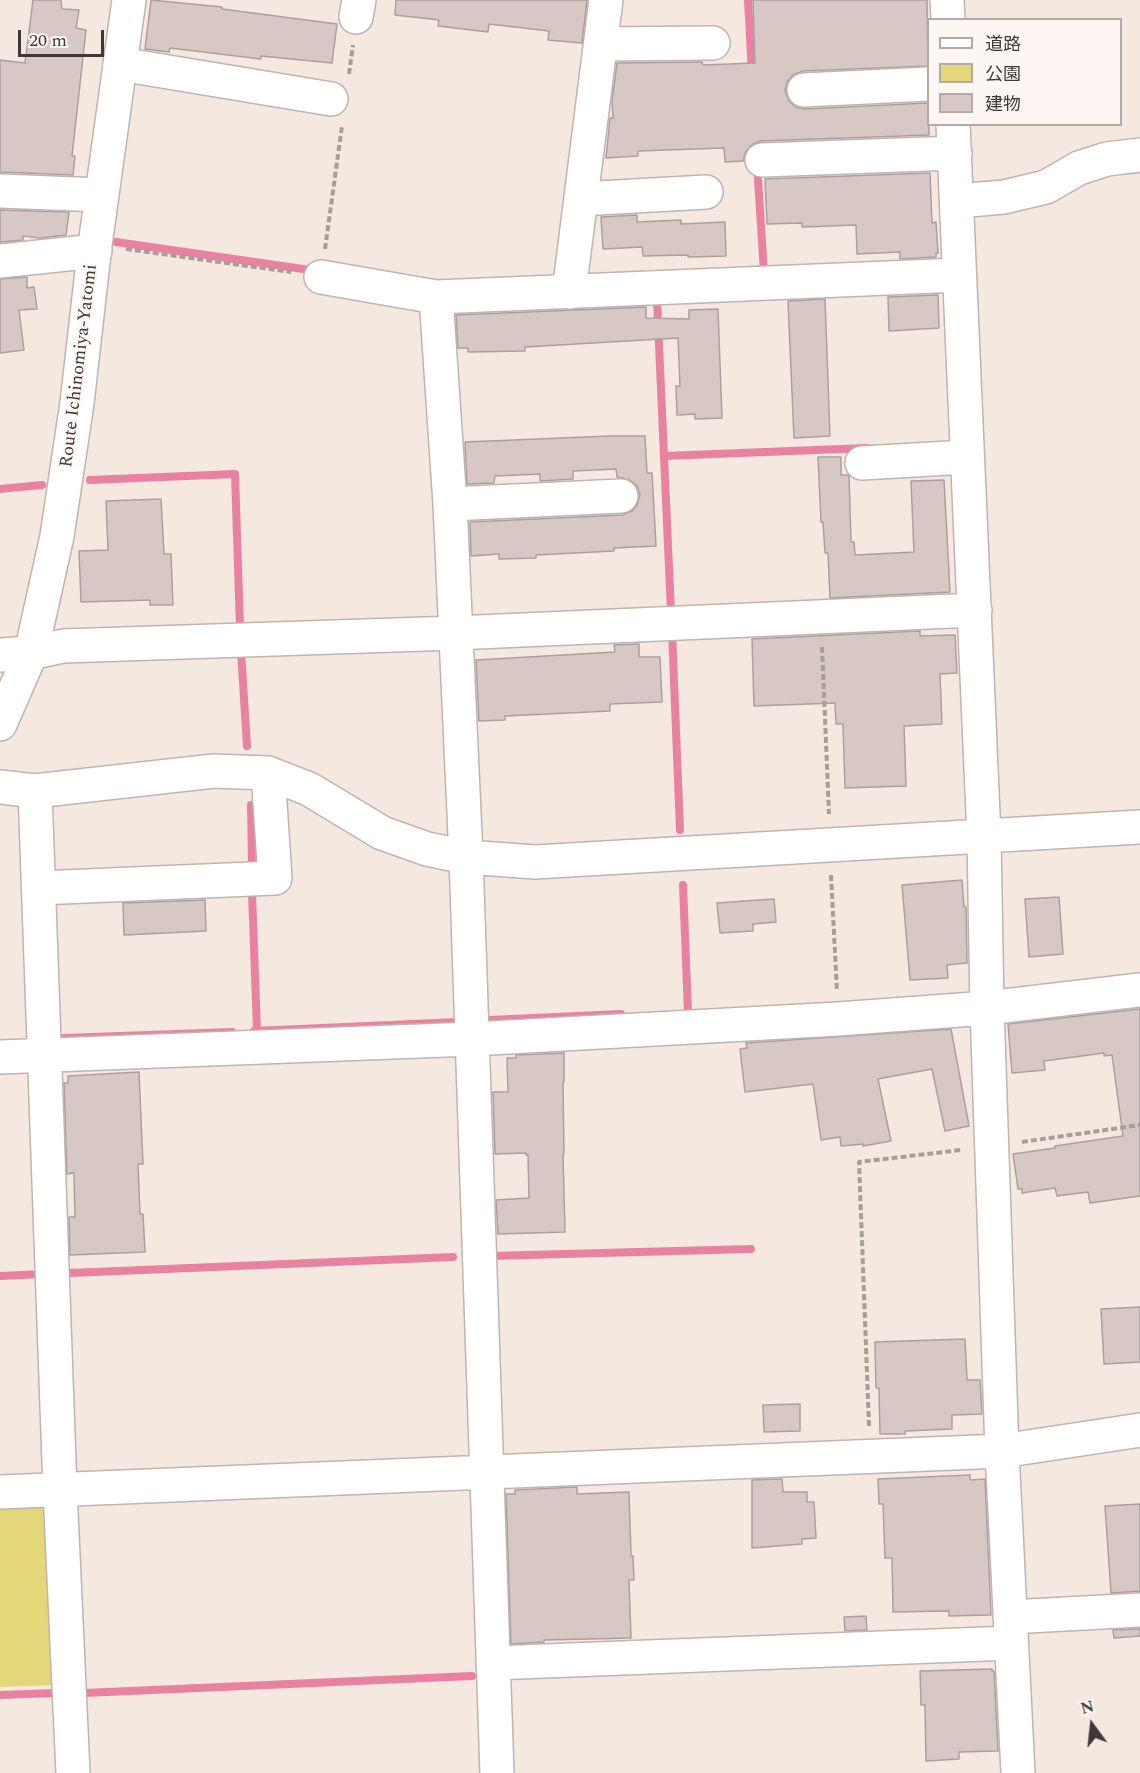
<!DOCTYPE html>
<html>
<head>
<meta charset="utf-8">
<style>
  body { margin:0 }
  #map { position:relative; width:1140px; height:1773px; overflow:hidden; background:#f4e8e0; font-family:Spectral,"Noto Sans JP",serif }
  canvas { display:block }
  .legend { position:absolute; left:927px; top:18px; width:195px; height:108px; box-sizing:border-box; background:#fef6f2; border:2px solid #b1aaa7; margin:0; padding:8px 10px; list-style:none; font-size:18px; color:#3e3936 }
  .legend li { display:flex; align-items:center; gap:12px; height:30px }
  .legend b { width:30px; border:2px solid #b1aaa7 }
  .north { position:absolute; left:1062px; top:1695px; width:60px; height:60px; -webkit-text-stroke:4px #fef6f2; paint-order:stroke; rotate:345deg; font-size:16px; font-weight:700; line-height:24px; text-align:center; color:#3e3936 }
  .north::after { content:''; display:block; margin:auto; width:21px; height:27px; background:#3e3936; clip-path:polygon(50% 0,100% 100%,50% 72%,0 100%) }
  .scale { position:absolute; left:18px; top:30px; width:86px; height:27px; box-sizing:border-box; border:3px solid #3e3936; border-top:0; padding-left:8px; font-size:18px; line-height:21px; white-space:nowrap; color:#3e3936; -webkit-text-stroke:4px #fef6f2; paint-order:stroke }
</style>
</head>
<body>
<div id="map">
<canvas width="1140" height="1773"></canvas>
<ul class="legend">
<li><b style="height:8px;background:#fff"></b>道路</li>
<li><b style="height:16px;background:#e3d77a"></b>公園</li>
<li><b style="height:16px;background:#d7c8c6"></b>建物</li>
</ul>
<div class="north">N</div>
<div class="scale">20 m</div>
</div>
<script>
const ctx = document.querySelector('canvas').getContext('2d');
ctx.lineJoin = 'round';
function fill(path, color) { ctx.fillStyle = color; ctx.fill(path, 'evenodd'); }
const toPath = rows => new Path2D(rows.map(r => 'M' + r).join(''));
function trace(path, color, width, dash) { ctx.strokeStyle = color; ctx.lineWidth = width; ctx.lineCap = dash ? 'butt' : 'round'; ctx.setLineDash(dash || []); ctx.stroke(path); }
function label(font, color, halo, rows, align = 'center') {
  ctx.font = font + ' Spectral,serif'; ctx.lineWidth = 4.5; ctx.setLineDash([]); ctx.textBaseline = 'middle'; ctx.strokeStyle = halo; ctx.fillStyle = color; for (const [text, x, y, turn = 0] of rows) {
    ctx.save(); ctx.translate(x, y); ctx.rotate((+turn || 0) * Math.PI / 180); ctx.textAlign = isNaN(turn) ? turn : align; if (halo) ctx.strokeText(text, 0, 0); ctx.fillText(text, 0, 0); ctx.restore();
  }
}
const green = toPath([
  [41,1506,50,1516,56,1685,0,1687,0,1508]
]);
const stream = toPath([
  [748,0,752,74],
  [755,132,764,273,759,273],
  [116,242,317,271],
  [657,300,671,612],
  [664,456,867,448],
  [90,480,235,474,240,628],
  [0,489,42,485],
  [672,631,680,830],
  [241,651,247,746],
  [251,805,252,865],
  [683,885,688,1012],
  [252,892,257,1031],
  [490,1020,621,1014],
  [254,1031,458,1022],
  [64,1038,232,1032],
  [489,1256,751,1249],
  [70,1273,453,1257],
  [0,1276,43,1274],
  [84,1693,472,1676],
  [0,1695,55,1693]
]);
const building = toPath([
  [33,0,61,0,62,9,79,10,76,28,86,30,72,156,75,156,73,175,0,172,0,60,25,63,33,0],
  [151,0,222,7,222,9,337,24,332,63,261,56,261,59,170,48,169,52,145,49,151,0],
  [396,0,587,0,582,43,548,40,549,31,489,24,488,32,438,26,439,20,395,15,396,0],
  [753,0,927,0,928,66,803,71,793,75,787,82,785,90,789,101,796,107,805,109,928,103,929,135,761,141,753,144,746,151,743,161,725,162,724,148,638,151,638,156,606,158,610,118,613,118,612,101,617,63,702,62,703,65,755,63,753,0],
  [930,173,932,223,936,222,938,253,936,253,936,257,900,259,900,252,857,254,856,225,802,227,802,223,767,224,765,179,930,173],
  [0,210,69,212,66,235,40,238,23,236,23,240,0,242,0,210],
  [637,215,637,222,681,220,681,224,725,222,726,256,688,257,688,255,643,256,642,247,603,249,601,217,637,215],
  [27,277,27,288,34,287,37,309,19,310,24,350,0,353,0,279,27,277],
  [938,295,939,328,889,331,888,297,938,295],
  [825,299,830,436,794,438,788,301,825,299],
  [646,307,646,318,689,319,689,310,718,309,722,418,695,419,695,414,677,415,676,386,680,386,678,338,525,347,525,351,468,352,468,348,458,348,456,315,646,307],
  [610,436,645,436,647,473,652,473,656,546,614,548,614,551,536,555,536,558,499,559,499,554,471,556,470,522,622,515,632,511,637,505,640,495,637,486,630,480,617,477,616,469,573,471,573,479,540,481,540,474,495,476,494,483,467,484,465,442,610,436],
  [818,457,841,457,841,475,849,475,851,542,854,542,855,555,914,552,911,481,944,480,950,592,830,598,828,553,825,553,823,522,821,522,818,457],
  [161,499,164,554,171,554,173,605,150,605,150,600,81,602,79,551,108,550,106,501,161,499],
  [920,631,920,636,955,635,957,673,940,674,942,724,904,726,906,786,845,788,843,724,836,724,835,703,754,706,752,639,920,631],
  [639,644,639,657,660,657,662,702,610,704,610,711,505,716,505,720,479,721,476,660,615,652,614,645,639,644],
  [962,880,964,907,966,907,967,963,947,965,948,978,910,980,902,885,962,880],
  [1059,897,1063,954,1029,957,1025,899,1059,897],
  [774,899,776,922,753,924,753,931,720,933,717,903,774,899],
  [205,900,206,931,124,935,123,903,205,900],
  [1140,1009,1140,1196,1090,1203,1088,1192,1057,1196,1055,1188,1022,1193,1022,1189,1018,1189,1013,1154,1055,1148,1055,1146,1123,1136,1112,1055,1104,1056,1104,1053,1044,1061,1045,1070,1012,1073,1008,1024,1140,1009],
  [951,1029,969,1126,945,1131,932,1069,878,1079,891,1141,863,1146,863,1144,841,1146,840,1137,821,1140,813,1084,745,1092,740,1049,747,1048,746,1043,951,1029],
  [564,1053,564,1082,563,1082,564,1154,563,1154,565,1232,498,1234,496,1200,529,1198,528,1155,526,1155,526,1153,495,1154,493,1092,508,1092,507,1058,516,1058,516,1055,564,1053],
  [139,1072,143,1164,138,1164,140,1214,143,1214,145,1252,70,1255,69,1217,75,1217,74,1173,67,1174,64,1083,68,1083,68,1076,139,1072],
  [1140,1307,1140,1362,1104,1364,1101,1309,1140,1307],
  [965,1339,967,1380,980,1380,982,1414,952,1415,952,1429,905,1431,905,1434,880,1434,879,1388,876,1388,875,1342,965,1339],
  [800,1404,800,1431,764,1432,763,1405,800,1404],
  [970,1475,970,1480,985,1479,991,1615,949,1616,949,1611,893,1612,892,1558,885,1558,883,1504,879,1504,878,1479,970,1475],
  [782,1479,783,1492,807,1492,807,1502,814,1502,816,1538,802,1539,802,1544,752,1548,752,1480,782,1479],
  [577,1487,577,1494,629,1492,631,1556,633,1556,634,1580,629,1580,631,1638,544,1640,544,1642,511,1644,506,1494,515,1494,515,1490,577,1487],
  [1140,1504,1140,1591,1111,1593,1105,1506,1140,1504],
  [866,1616,867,1630,845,1631,844,1617,866,1616],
  [1140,1629,1140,1636,1114,1638,1113,1630,1140,1629],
  [992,1669,992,1671,994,1671,998,1751,959,1752,959,1759,926,1761,925,1705,921,1705,920,1671,992,1669]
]);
const path = toPath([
  [349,74,353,45],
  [126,249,291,272],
  [325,249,342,126],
  [822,647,829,814],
  [831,875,837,991],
  [1022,1142,1140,1125],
  [869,1426,859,1162,961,1150]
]);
const minor = toPath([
  [947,0,948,20],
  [356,17,359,0],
  [601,44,713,43],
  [120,64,331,99],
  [804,90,928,84],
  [953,124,984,837,987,1008,1002,1451,1018,1773],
  [762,160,955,153],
  [0,191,102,195],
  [581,199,706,192],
  [958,201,1004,197,1046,187,1079,168,1107,159,1140,155],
  [0,261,95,251],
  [321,277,436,297,959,275],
  [569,292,606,0],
  [436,297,450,504,466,857,497,1773],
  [862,463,967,457],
  [450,504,621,496],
  [0,655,31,653,63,646,455,633,975,610],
  [0,787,35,791,214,771,268,773,309,789,382,833,427,849,466,857,535,862,1140,827],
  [35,791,60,1490,73,1773],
  [39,888,275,878,268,773],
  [0,1057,472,1039,838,1019,987,1008,1140,990],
  [0,1492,1002,1451,1140,1430],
  [1010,1617,1140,1610],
  [493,1663,1011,1643]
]);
const major = toPath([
  [0,724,31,653,57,536,77,403,95,245,129,0]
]);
const streetNames = [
  ["Route Ichinomiya-Yatomi",80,366,-83]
];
fill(green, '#e3d77a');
trace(stream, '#e982a0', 8);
fill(building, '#d7c8c6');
trace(building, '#ad9f9d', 1.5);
trace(minor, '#c0b4ad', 36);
trace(major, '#c0b4ad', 36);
trace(path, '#a79e98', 4, [6, 3]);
trace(minor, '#fff', 33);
trace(major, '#fff', 33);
label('18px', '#3e3936', '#fef6f2', streetNames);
</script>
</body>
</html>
